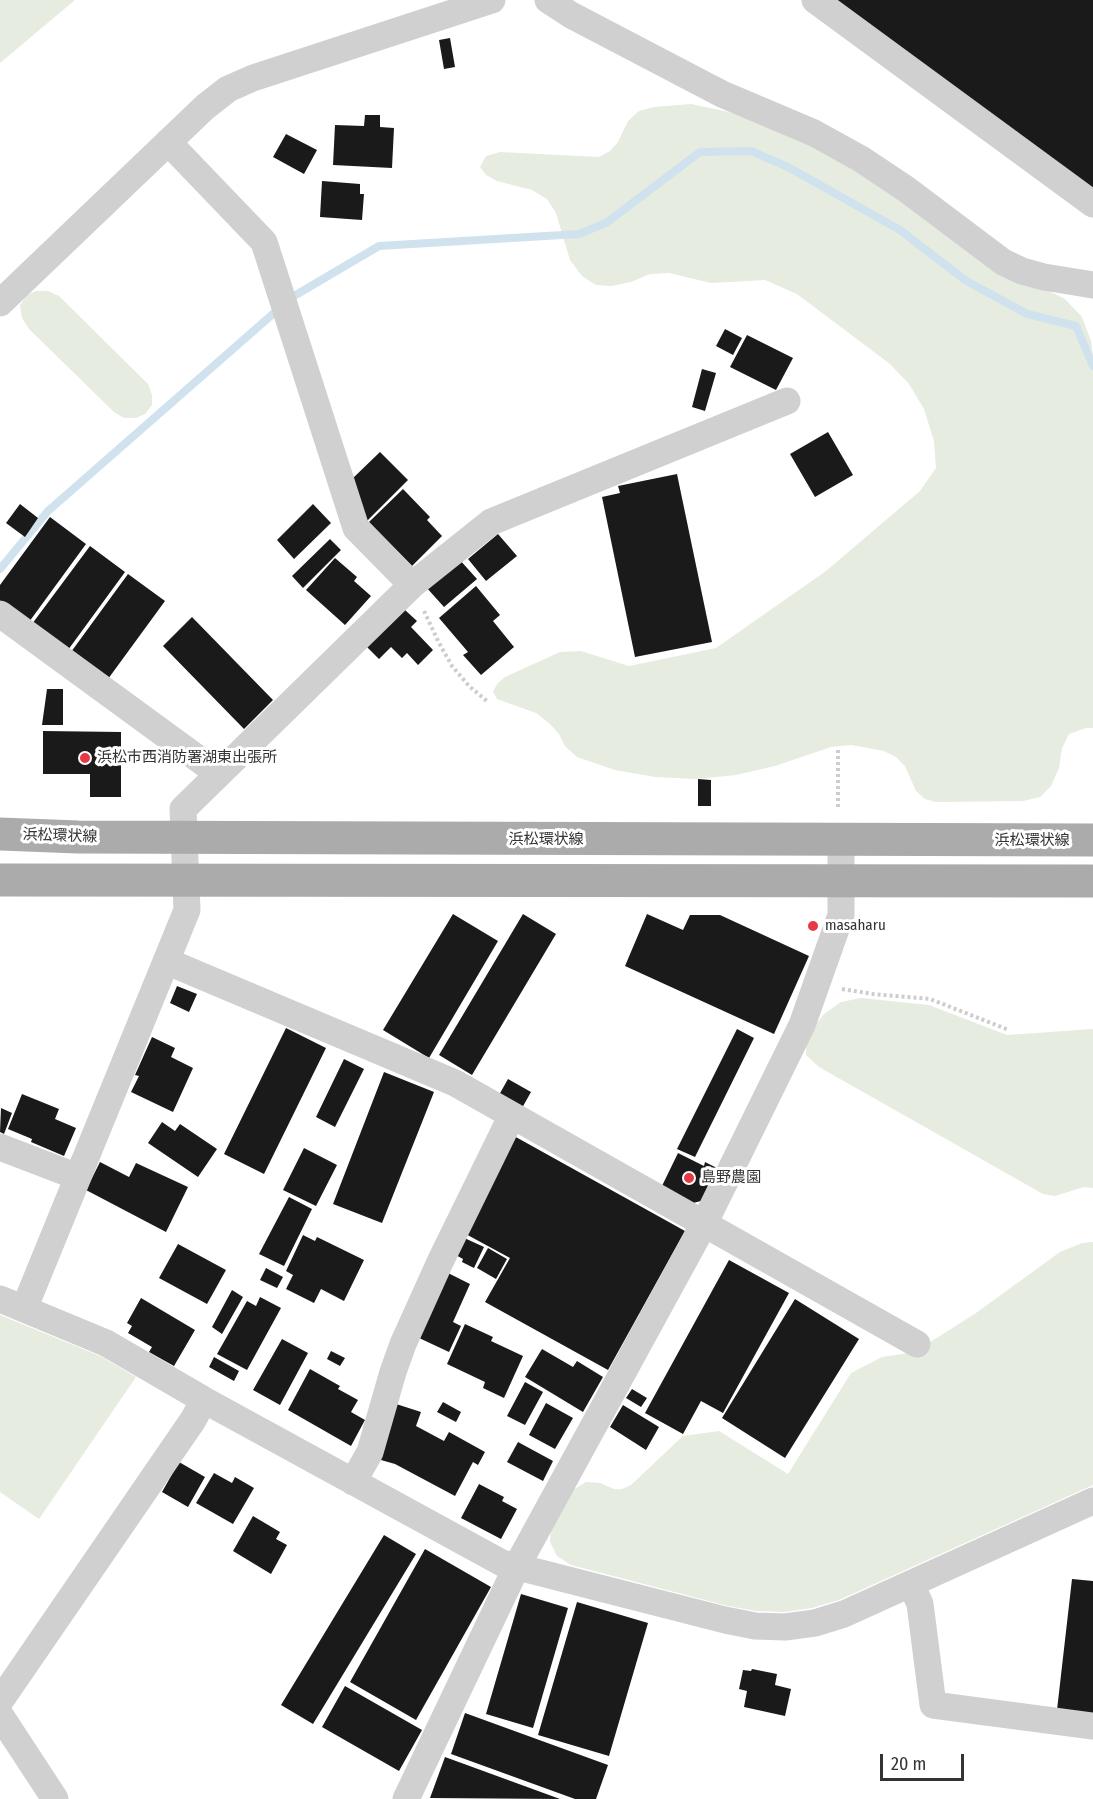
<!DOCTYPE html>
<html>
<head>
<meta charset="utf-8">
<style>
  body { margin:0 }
  #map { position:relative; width:1093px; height:1799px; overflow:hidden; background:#fff; font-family:"Fira Sans Condensed",sans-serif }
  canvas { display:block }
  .scale { position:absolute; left:880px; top:1754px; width:84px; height:27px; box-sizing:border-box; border:3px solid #333; border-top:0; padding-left:8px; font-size:18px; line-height:21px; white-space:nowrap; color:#333; -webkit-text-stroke:4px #fff; paint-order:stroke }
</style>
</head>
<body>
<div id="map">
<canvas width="1093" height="1799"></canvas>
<div class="scale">20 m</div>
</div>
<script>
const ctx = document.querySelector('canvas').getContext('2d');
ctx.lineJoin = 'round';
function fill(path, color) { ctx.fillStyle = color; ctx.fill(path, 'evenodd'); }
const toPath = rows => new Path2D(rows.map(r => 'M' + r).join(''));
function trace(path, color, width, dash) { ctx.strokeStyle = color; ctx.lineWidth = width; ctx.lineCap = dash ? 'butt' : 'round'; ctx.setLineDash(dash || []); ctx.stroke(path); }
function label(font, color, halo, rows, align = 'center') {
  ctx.font = font + ' "Fira Sans Condensed","Noto Sans JP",sans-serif'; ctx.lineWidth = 6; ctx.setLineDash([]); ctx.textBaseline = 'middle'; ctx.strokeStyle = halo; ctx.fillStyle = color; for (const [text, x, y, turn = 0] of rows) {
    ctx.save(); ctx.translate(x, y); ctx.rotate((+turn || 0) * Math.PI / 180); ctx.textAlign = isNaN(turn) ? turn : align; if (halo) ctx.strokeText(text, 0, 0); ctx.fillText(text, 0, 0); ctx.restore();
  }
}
const green = toPath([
  [0,0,75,0,0,63],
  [691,104,743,115,809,144,855,169,1041,287,1065,299,1082,317,1091,341,1093,356,1093,728,1086,728,1069,734,1062,748,1059,768,1051,786,1040,797,1023,801,936,802,925,799,916,791,905,766,896,757,884,751,851,745,831,747,775,766,736,775,696,779,655,777,615,770,577,757,565,746,559,734,550,724,536,713,497,699,493,691,498,683,505,677,560,652,581,651,629,666,716,648,826,571,920,491,936,468,934,441,924,409,909,384,890,364,797,294,765,280,711,283,669,273,650,274,631,282,612,286,596,285,582,276,570,260,556,213,547,199,532,190,497,181,486,175,480,167,486,156,500,152,599,157,610,151,618,142,628,121,639,111,654,107],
  [36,291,48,291,59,296,148,384,152,395,152,405,145,414,136,418,124,418,114,412,29,329,22,318,20,305,27,295],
  [861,998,929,1005,1007,1035,1093,1029,1093,1188,1084,1187,1055,1196,1043,1194,819,1067,806,1055,806,1040,812,1029,824,1014,841,1002],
  [1093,1242,1093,1485,839,1600,812,1608,784,1612,756,1611,728,1606,571,1565,557,1556,550,1542,551,1525,567,1495,576,1488,586,1482,600,1483,614,1489,622,1489,631,1485,683,1436,719,1431,788,1474,851,1373,882,1357,909,1353,932,1341,976,1313,1060,1252,1082,1243],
  [0,1315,100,1356,136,1377,39,1519,0,1492]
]);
const stream = toPath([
  [294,296,379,246,579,234,606,223,700,152,751,151,788,167,900,230,965,280,1027,314,1076,326,1093,366],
  [0,569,48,511,274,313]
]);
const building = toPath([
  [832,0,1093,0,1093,192],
  [450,38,455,67,444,69,439,40],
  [365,115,380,115,380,127,394,128,392,168,333,165,335,125,364,126],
  [286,134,317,150,304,174,273,157],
  [322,181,360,184,360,194,364,194,362,220,320,217],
  [725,329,742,338,733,355,716,346],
  [747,335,793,358,776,390,730,367],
  [702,369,716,373,705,411,692,407],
  [828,432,853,475,815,497,790,454],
  [380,452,408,480,366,522,352,479],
  [677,474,712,642,635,657,602,497,620,493,618,486],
  [403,489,430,517,427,520,442,536,412,566,369,522],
  [20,504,38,518,25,537,6,523],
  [313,504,331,523,294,559,277,540],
  [50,517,86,544,29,622,0,601,0,585],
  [498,534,517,556,486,581,468,559],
  [330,539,341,550,303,588,292,576],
  [90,546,125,572,68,650,32,624],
  [335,558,357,577,354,581,371,596,345,625,306,590],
  [459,559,477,579,444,607,426,587],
  [128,574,165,601,108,679,71,652],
  [476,586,500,615,493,621,514,647,481,675,463,655,468,652,439,618],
  [405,610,417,621,411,627,433,650,418,665,407,653,402,658,391,647,379,659,367,647],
  [192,617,273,700,244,729,163,646],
  [47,689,63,689,63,725,42,725],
  [43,731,121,732,121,797,90,797,90,774,43,774],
  [698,779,711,780,711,806,698,806],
  [453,914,498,941,429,1058,383,1030],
  [523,914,556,934,472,1075,439,1055],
  [647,914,683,930,690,915,720,915,809,956,774,1034,625,966],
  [177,986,197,994,189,1012,170,1003],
  [286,1028,326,1048,264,1174,224,1154],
  [737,1029,754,1038,695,1157,677,1149],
  [152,1037,175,1048,171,1057,193,1068,173,1112,131,1092,139,1076,135,1075],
  [344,1059,364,1069,335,1127,316,1117],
  [384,1072,434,1092,382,1223,333,1204],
  [508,1079,531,1092,522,1108,499,1095],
  [22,1094,59,1109,55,1119,76,1128,64,1156,31,1142,32,1139,8,1129],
  [1,1108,12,1113,4,1134,0,1132],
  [162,1122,175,1131,180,1124,217,1149,198,1177,148,1143],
  [514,1136,685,1231,608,1370,485,1302,510,1258,462,1232],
  [304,1148,337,1165,316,1206,283,1190],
  [678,1153,704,1166,705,1162,717,1168,701,1201,693,1203,661,1188],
  [100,1162,129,1177,136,1163,188,1187,166,1232,86,1190],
  [289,1197,312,1209,284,1266,259,1254],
  [303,1235,315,1241,317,1237,364,1260,344,1301,321,1289,314,1303,286,1289,293,1275,286,1271],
  [460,1236,484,1247,474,1268,462,1262,463,1259,452,1253],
  [178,1244,226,1270,207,1304,159,1278],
  [488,1248,507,1259,496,1279,477,1268],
  [729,1260,789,1293,723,1413,701,1401,683,1434,645,1413],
  [266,1268,283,1277,277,1288,260,1280],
  [446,1272,470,1284,453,1322,461,1326,449,1352,417,1337],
  [232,1290,243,1297,222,1334,212,1327],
  [260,1297,281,1308,247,1370,217,1354,247,1301,256,1306],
  [141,1298,195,1330,174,1366,149,1352,152,1347,128,1333,132,1326,127,1323],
  [795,1299,859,1339,785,1458,722,1418],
  [465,1324,493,1337,491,1341,523,1356,504,1398,483,1388,485,1382,447,1364],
  [282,1339,308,1353,280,1405,253,1390],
  [542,1349,573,1367,577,1361,603,1377,583,1412,525,1377],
  [331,1351,345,1358,340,1366,327,1359],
  [214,1357,239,1371,234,1381,209,1367],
  [310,1369,340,1386,338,1389,358,1400,351,1412,365,1420,351,1446,288,1410],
  [525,1382,543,1392,525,1425,507,1416],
  [632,1389,647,1398,641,1407,626,1398],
  [390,1402,421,1412,416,1426,444,1441,449,1432,485,1452,478,1465,473,1462,455,1496,395,1464,374,1458],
  [443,1402,461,1412,456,1422,437,1412],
  [546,1403,573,1418,555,1449,529,1435],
  [623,1405,659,1427,646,1450,610,1427],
  [518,1442,553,1461,543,1481,507,1462],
  [179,1462,205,1477,188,1507,162,1492],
  [214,1473,232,1483,235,1477,254,1488,233,1524,196,1503],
  [479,1484,504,1497,502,1501,517,1509,501,1539,461,1518],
  [253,1516,280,1532,276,1539,287,1545,271,1574,233,1551],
  [384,1535,416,1554,313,1724,281,1705],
  [425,1549,491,1587,416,1720,350,1682],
  [1072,1579,1093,1581,1093,1714,1057,1710],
  [521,1594,568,1608,533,1728,486,1714],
  [577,1602,648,1623,609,1756,538,1735],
  [752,1669,777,1674,775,1685,791,1689,785,1716,744,1707,747,1691,739,1689,743,1670,751,1671],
  [345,1686,422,1730,399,1771,322,1727],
  [465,1713,608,1765,596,1799,575,1799,451,1754],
  [445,1757,560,1799,430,1798]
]);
const path = toPath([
  [424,611,439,643,452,666,469,686,488,702],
  [838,750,838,809],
  [842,989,873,994,930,999,1009,1030]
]);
const minor = toPath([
  [548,0,571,15,722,94,814,133,861,159,906,189,1003,262,1022,271,1044,277,1093,285],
  [815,0,1093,204],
  [168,142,264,242,356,528,412,585],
  [0,303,205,107,228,89,253,78,492,0],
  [0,614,219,774],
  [166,961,455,1083,917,1344],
  [0,1147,78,1177],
  [0,1299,106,1343,204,1400,502,1563,725,1620,755,1626,785,1627,815,1623,844,1614,1093,1501],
  [24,1309,187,910,183,809,412,585,491,522,787,401],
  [353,1482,370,1452,393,1372,403,1344,440,1262,512,1115],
  [911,1584,920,1604,933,1705,1093,1726],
  [0,1701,193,1420,204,1400],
  [0,1715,55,1799],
  [406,1799,517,1566,704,1224,802,1025,841,915,841,841]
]);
const major = toPath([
  [0,834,78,837,1093,840],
  [0,880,1093,881]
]);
const markers = [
  [85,758,6,"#e63946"],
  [813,926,6,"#e63946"],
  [689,1178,6,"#e63946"]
];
const poiNames = [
  ["浜松市西消防署湖東出張所",97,758],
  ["masaharu",825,926],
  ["島野農園",701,1178]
];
const streetNames = [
  ["浜松環状線",60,836,2],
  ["浜松環状線",546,840],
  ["浜松環状線",1032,841]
];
fill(green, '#e6ecdf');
trace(stream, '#cfe2ee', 8);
fill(building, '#1a1a1a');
trace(path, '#cdcdcd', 4, [3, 3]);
trace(minor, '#d0d0d0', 27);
trace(major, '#ababab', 33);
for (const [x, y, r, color] of markers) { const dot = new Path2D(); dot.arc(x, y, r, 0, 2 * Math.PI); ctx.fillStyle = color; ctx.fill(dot); trace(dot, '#fff', 2); }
label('15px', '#333', '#fff', poiNames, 'left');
label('15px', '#333', '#fff', streetNames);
</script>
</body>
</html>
